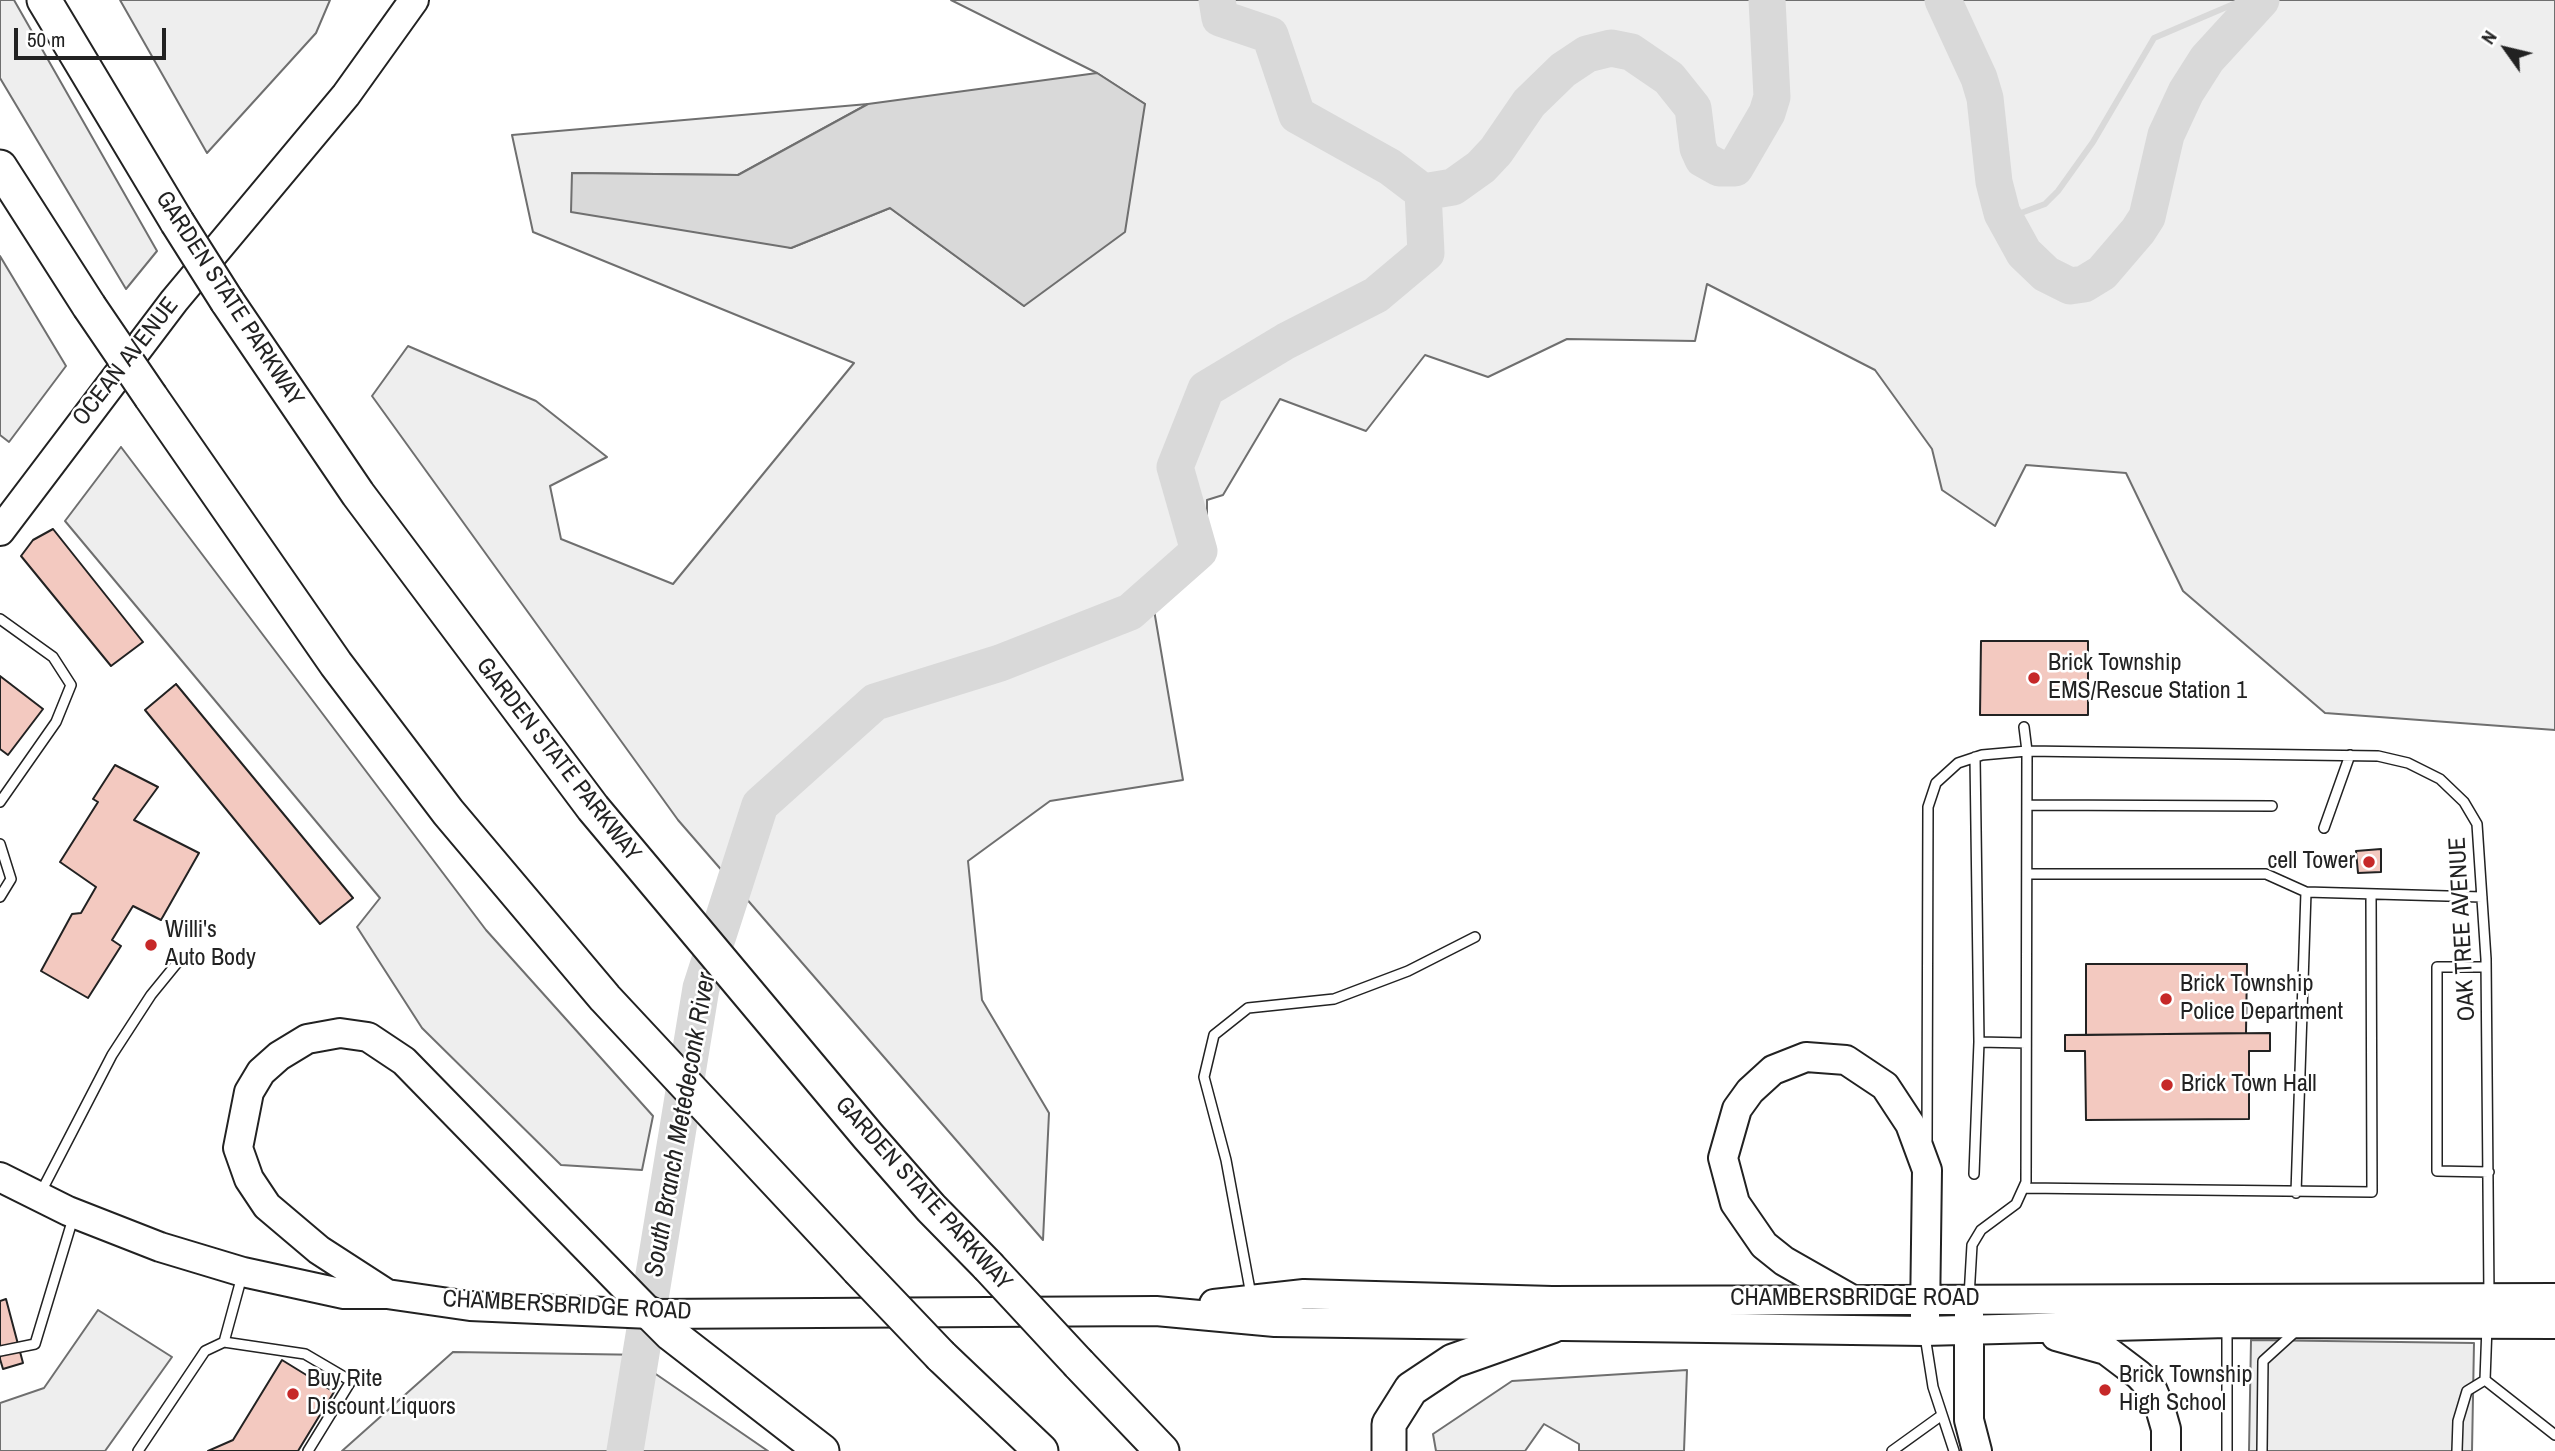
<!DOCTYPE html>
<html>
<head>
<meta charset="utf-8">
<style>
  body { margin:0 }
  #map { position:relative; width:2555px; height:1451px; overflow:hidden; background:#fff; font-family:"Archivo Narrow",sans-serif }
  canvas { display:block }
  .north { position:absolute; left:2471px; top:14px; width:70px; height:70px; -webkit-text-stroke:5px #fff; paint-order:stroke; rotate:304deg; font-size:19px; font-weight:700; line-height:28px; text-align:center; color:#222 }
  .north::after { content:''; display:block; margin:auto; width:24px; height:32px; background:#222; clip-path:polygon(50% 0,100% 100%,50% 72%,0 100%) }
  .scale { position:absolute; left:14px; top:28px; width:152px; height:32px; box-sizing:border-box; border:4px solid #222; border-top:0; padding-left:9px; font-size:21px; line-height:24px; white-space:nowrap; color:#222; -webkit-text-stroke:5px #fff; paint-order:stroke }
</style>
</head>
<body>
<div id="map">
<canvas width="2555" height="1451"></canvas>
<div class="north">N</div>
<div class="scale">50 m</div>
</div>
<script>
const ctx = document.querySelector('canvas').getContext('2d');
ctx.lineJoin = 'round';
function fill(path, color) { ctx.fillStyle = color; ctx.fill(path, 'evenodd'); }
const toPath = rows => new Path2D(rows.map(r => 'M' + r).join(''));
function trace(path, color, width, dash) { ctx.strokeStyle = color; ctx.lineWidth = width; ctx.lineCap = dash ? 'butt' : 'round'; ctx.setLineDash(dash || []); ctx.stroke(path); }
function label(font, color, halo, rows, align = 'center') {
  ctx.font = font + ' "Archivo Narrow",sans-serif'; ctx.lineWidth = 5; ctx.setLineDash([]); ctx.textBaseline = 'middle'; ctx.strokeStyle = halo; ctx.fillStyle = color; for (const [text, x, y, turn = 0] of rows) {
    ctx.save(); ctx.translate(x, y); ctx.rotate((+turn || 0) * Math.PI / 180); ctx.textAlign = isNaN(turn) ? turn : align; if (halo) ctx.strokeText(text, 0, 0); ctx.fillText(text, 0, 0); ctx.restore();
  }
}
const green = toPath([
  [0,0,14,0,157,251,126,289,0,78,0,0],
  [120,0,330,0,316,33,207,153,120,0],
  [951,0,2555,0,2555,730,2325,713,2183,591,2126,473,2026,465,1995,526,1942,490,1932,449,1875,370,1707,284,1695,341,1567,339,1488,377,1425,355,1366,431,1280,399,1223,495,1207,500,1207,519,1153,604,1183,780,1050,801,968,861,982,1000,1049,1113,1043,1240,678,820,372,396,408,346,536,401,607,457,550,486,561,539,673,584,854,363,533,232,512,135,868,104,738,175,572,173,791,248,890,208,1024,306,1145,104,1097,73,951,0],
  [0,256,66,366,9,442,0,435,0,256],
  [121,447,486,930,653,1116,642,1170,561,1165,422,1028,357,927,380,898,65,521,121,447],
  [98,1310,172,1357,105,1451,0,1451,0,1403,44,1388,98,1310],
  [453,1352,649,1355,647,1368,768,1451,342,1451,453,1352],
  [1687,1370,1684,1451,1579,1451,1579,1444,1544,1424,1525,1451,1436,1451,1433,1434,1512,1381,1687,1370]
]);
const parking = toPath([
  [2251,1340,2474,1343,2472,1451,2249,1451,2251,1340]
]);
const water = toPath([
  [1097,73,1145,104,1125,232,1024,306,890,208,791,248,571,212,572,173,738,175,868,104,1097,73]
]);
const stream = toPath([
  [2005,219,2045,204,2058,191,2093,142,2154,38,2243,0]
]);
const river = toPath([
  [1217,0,1220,18,1270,35,1297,115,1390,167,1423,192],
  [1943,0,1979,78,1985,98,1994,182,2002,213,2024,253,2046,274,2070,286,2084,284,2102,273,2138,231,2147,217,2166,135,2186,92,2207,59,2261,0],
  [1423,192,1453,187,1481,167,1496,151,1529,103,1563,70,1587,54,1611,48,1631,52,1669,78,1693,108,1698,148,1703,159,1719,168,1735,168,1767,113,1772,97,1767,0],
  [625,1451,701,988,760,805,875,702,1000,663,1130,612,1199,551,1175,467,1206,389,1286,341,1376,295,1426,253,1423,192]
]);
const building = toPath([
  [53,529,143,642,111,666,21,556,33,540,53,529],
  [1981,641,2088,641,2088,715,1980,715,1981,641],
  [0,676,43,709,8,755,0,749,0,676],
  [176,684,353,898,320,924,145,710,176,684],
  [115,765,158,787,134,820,199,853,161,920,133,906,112,940,121,946,88,998,41,971,72,914,81,913,96,887,60,862,98,802,93,799,115,765],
  [2381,849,2381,872,2358,873,2356,851,2381,849],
  [2086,964,2247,964,2246,1033,2086,1035,2086,964],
  [2270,1033,2270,1051,2249,1051,2249,1119,2086,1120,2085,1051,2065,1051,2065,1035,2270,1033],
  [6,1299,23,1363,3,1369,0,1359,0,1301,6,1299],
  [282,1360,334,1392,298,1451,208,1451,233,1440,282,1360]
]);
const service = toPath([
  [0,619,53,657,71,685,56,722,0,802],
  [1975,757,1979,1042],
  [2027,805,2272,806],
  [2324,828,2350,755],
  [0,844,11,879,0,897],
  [2027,874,2266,874,2306,892],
  [2486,967,2437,967,2437,1171,2489,1172],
  [1927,1140,1928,807,1936,783,1958,763,1982,755,2027,751,2378,756,2408,763,2440,779,2464,802,2477,824,2486,959,2489,1296],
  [1974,1174,1979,1042,2026,1043],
  [2024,1188,2372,1192,2371,894],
  [41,1192,112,1055,151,995,182,957],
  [2296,1193,2306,892,2482,897],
  [1251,1295,1226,1160,1204,1077,1214,1035,1248,1008,1334,999,1408,971,1475,937],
  [1969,1297,1972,1245,1981,1230,2016,1204,2026,1182,2027,751,2024,727],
  [1925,1336,1933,1387,1954,1451],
  [224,1342,242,1276],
  [0,1351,35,1344,74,1215],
  [2485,1380,2555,1435],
  [2485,1380,2487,1326],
  [138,1451,205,1351,224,1342,305,1354,351,1381,308,1451],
  [1892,1451,1942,1415],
  [2227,1451,2227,1327],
  [2262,1451,2263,1361,2296,1331],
  [2457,1451,2458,1421,2467,1391,2485,1380]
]);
const primary = toPath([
  [0,531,174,301,346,95,414,0],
  [0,1177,68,1211,160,1247,243,1272,344,1294,387,1294,470,1306,651,1314,1156,1311,1275,1322,1924,1331,2227,1323,2555,1324],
  [387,1294,319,1250,267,1206,249,1179,238,1148,249,1092,261,1072,279,1056,307,1039,340,1033,368,1037,404,1061,651,1314],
  [1849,1298,1784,1261,1764,1245,1735,1203,1723,1158,1737,1109,1750,1091,1773,1070,1806,1057,1846,1060,1885,1086,1910,1124,1927,1170,1925,1316],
  [1214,1304,1304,1294,1552,1301,2555,1298],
  [1969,1311,1969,1420,1977,1451],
  [2056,1336,2106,1350,2139,1375,2152,1389,2160,1408,2166,1429,2166,1451]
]);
const motorway = toPath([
  [44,0,177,222],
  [0,167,89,306],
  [227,301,358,494,593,808,868,1136,931,1208,988,1266],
  [151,397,336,664,448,812,605,998,858,1269],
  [651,1314,671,1334,822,1451],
  [941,1356,1041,1451],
  [1079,1364,1162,1451],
  [1389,1451,1389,1424,1411,1389,1453,1361,1552,1326]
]);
const motorwayBridge = toPath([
  [177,222,227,301],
  [89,306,151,397],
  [988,1266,1079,1364],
  [858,1269,941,1356]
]);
const markers = [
  [2034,678,7,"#c62828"],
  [2369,862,7,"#c62828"],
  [151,945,7,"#c62828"],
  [2166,999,7,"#c62828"],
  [2167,1085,7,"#c62828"],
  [2105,1390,7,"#c62828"],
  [293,1394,7,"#c62828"]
];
const streetNames = [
  ["GARDEN STATE PARKWAY",229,299,57],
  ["OCEAN AVENUE",126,362,-52],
  ["GARDEN STATE PARKWAY",558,760,52],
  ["OAK TREE AVENUE",2463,929,-93],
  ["GARDEN STATE PARKWAY",923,1194,48],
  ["CHAMBERSBRIDGE ROAD",1855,1299],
  ["CHAMBERSBRIDGE ROAD",567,1306,3]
];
const poiNames = [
  ["Brick Township",2048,664],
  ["EMS/Rescue Station 1",2048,692],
  ["cell Tower",2355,862,"right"],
  ["Willi's",165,931],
  ["Auto Body",165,959],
  ["Brick Township",2180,985],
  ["Police Department",2180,1013],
  ["Brick Town Hall",2181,1085],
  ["Brick Township",2119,1376],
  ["High School",2119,1404],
  ["Buy Rite",307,1380],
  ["Discount Liquors",307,1408]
];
const waterNames = [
  ["South Branch Metedeconk River",681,1125,-80]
];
fill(green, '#eee');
trace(green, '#6f6f6f', 2);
fill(parking, '#ededed');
trace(parking, '#6f6f6f', 2);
fill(water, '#d9d9d9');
trace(water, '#6f6f6f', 2);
trace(stream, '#d9d9d9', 6);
trace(river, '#d9d9d9', 37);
fill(building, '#f3c9c0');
trace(building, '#222', 2);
trace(service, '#222', 12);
trace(primary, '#222', 32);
trace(motorway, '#222', 37);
trace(service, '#fff', 9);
trace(primary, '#fff', 28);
trace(motorway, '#fff', 33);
trace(motorwayBridge, '#222', 37, []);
trace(motorwayBridge, '#fff', 33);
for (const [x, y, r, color] of markers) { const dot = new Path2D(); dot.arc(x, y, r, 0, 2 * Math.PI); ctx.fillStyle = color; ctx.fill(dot); trace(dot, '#fff', 2.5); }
label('24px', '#222', '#fff', streetNames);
label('24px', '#222', '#fff', poiNames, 'left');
label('italic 26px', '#222', '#fff', waterNames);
</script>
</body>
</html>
